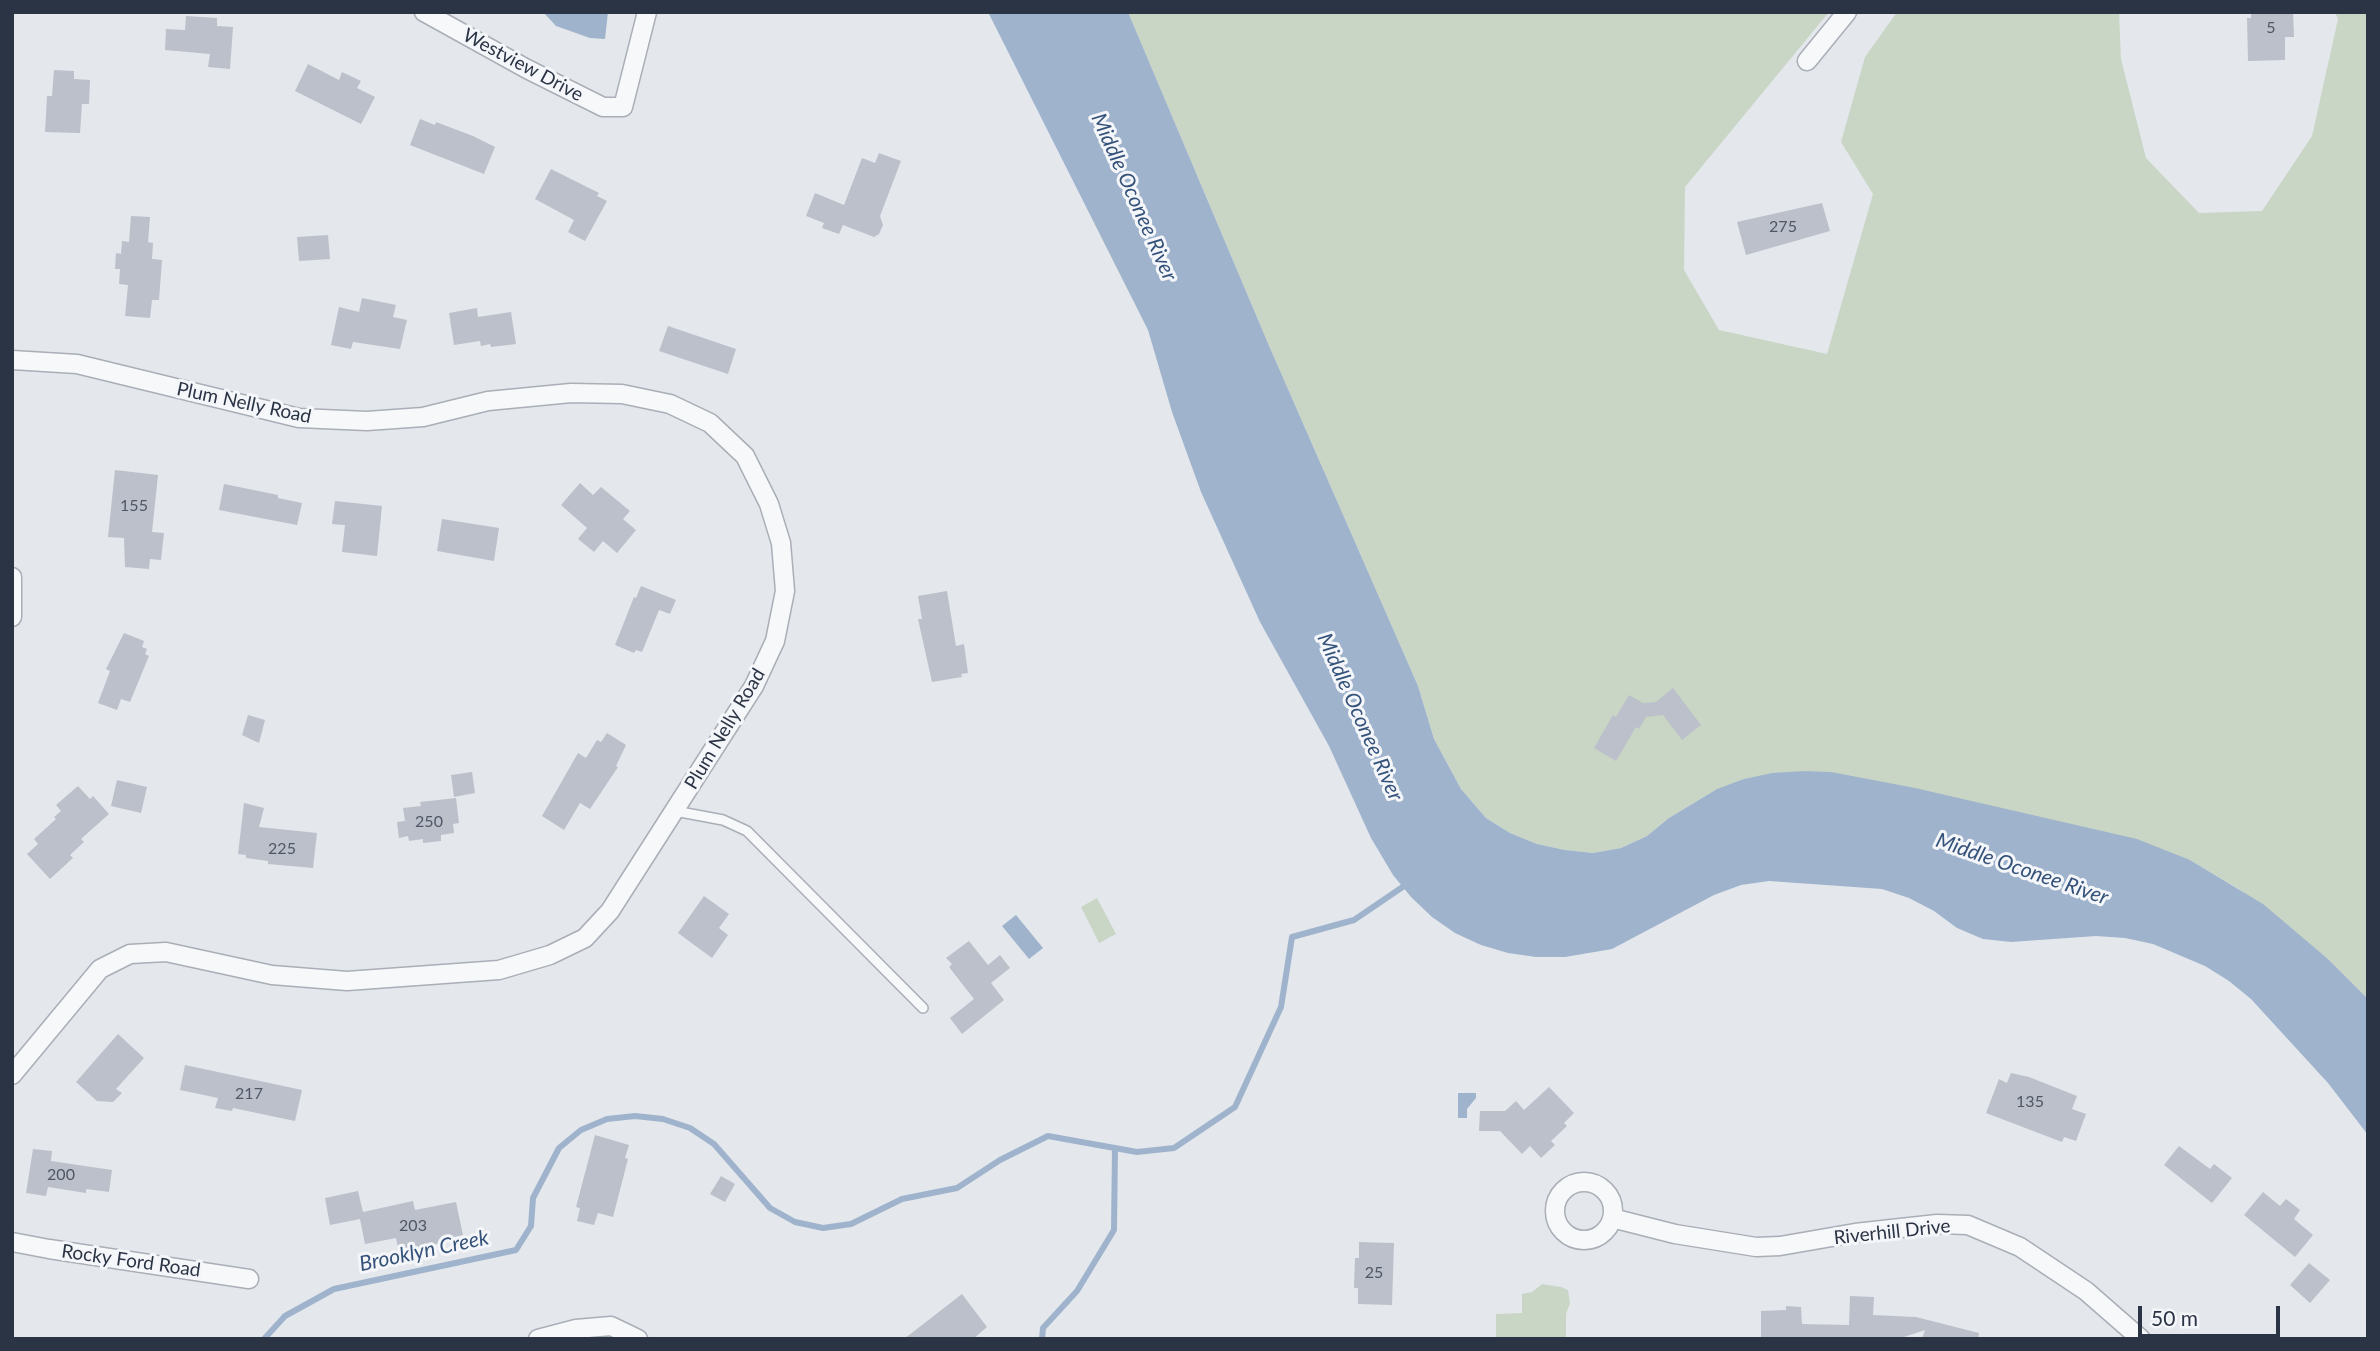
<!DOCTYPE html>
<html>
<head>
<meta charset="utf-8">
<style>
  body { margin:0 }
  #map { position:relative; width:2380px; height:1351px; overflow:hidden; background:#e4e7ec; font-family:Lato,sans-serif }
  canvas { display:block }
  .frame { position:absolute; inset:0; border:14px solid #2b3445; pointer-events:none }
  .scale { position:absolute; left:2138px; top:1306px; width:142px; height:32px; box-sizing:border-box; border:4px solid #2b3445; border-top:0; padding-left:9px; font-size:21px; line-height:24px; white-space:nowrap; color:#2b3445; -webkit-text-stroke:5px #f4f6f9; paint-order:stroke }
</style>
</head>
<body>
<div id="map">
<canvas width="2380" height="1351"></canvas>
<div class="frame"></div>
<div class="scale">50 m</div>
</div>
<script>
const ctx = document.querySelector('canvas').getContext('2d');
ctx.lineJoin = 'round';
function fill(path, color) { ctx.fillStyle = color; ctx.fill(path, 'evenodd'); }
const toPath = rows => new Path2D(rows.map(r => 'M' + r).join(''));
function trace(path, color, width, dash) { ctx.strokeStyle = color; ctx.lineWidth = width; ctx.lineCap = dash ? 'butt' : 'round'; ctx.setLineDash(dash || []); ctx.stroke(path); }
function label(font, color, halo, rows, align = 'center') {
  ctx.font = font + ' Lato,sans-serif'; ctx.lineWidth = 6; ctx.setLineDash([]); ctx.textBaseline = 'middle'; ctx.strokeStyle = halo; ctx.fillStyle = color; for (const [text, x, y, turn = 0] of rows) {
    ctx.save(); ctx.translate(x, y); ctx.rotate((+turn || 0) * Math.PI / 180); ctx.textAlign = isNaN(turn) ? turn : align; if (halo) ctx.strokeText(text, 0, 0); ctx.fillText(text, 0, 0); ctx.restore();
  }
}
const green = toPath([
  [1128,12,1829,12,1685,187,1684,270,1719,330,1827,354,1873,194,1841,142,1865,57,1897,12,2119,12,2121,59,2146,158,2199,213,2262,211,2312,136,2338,19,2335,12,2368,12,2368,999,2328,959,2239,889,2190,860,1887,783,1803,771,1717,789,1669,818,1647,836,1621,848,1593,853,1565,850,1537,844,1510,833,1486,818,1461,789,1434,739,1418,686,1270,348],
  [1097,898,1116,934,1099,943,1081,907],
  [1542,1284,1561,1287,1568,1290,1570,1303,1566,1314,1566,1339,1496,1339,1496,1314,1522,1313,1522,1294,1532,1292]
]);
const water = toPath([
  [543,12,608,12,605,39,590,38,556,26],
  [988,12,1128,12,1270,348,1418,686,1434,739,1461,789,1486,818,1510,833,1537,844,1565,850,1593,853,1621,848,1647,836,1669,818,1717,789,1744,779,1772,773,1803,771,1831,772,1915,788,2137,839,2190,860,2263,904,2328,959,2368,999,2368,1135,2328,1083,2251,999,2229,981,2205,966,2153,944,2125,938,2096,936,2011,942,1983,939,1957,928,1934,911,1909,898,1882,889,1769,881,1741,885,1714,895,1612,949,1565,957,1536,957,1508,953,1481,945,1455,933,1432,917,1411,897,1393,875,1371,838,1329,746,1260,622,1201,492,1172,412,1148,330],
  [1016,915,1043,948,1029,959,1002,926],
  [1458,1093,1476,1093,1476,1098,1467,1109,1467,1118,1458,1118]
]);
const stream = toPath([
  [264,1339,285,1316,334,1289,516,1250,531,1226,533,1198,559,1148,581,1130,607,1119,635,1116,663,1119,690,1128,714,1144,770,1208,795,1222,823,1228,851,1224,902,1199,957,1188,1000,1160,1048,1136,1137,1152,1174,1148,1235,1107,1281,1007,1292,937,1354,920,1407,884],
  [1042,1339,1043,1328,1077,1291,1114,1230,1115,1148]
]);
const building = toPath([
  [2251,12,2293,12,2294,37,2285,37,2285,60,2248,61,2247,18,2251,18],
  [186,16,217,18,217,26,233,27,230,69,208,67,210,54,165,50,166,29,185,30],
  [308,64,339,80,342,72,361,81,357,88,375,97,361,124,295,91],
  [54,70,74,71,74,79,90,80,89,104,82,104,80,133,45,132,47,96,52,96],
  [420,119,435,125,436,122,473,136,495,147,484,174,410,145],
  [879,153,901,161,880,216,883,225,879,234,874,237,843,225,839,234,822,228,824,223,806,216,815,193,844,205,862,158,875,163],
  [551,169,599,193,597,196,607,201,585,241,568,232,574,220,535,199],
  [1822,203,1830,231,1746,255,1737,222],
  [131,216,150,217,148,242,153,243,152,259,162,260,159,300,152,300,150,318,125,316,128,285,119,284,120,269,115,269,116,253,121,254,122,241,129,242],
  [328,235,330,259,299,261,297,237],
  [362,298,396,305,393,317,407,320,400,349,353,342,351,349,331,345,339,307,359,312],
  [477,308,478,317,511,312,516,344,491,347,490,344,481,346,480,341,454,345,449,313],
  [668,326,736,349,728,374,659,351],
  [115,470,158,475,152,532,164,533,161,560,150,559,149,569,125,567,124,538,108,537],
  [580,483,593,495,601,487,630,511,623,519,636,530,617,553,603,541,594,552,578,539,587,528,561,505],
  [224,484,278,495,278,498,302,503,297,525,219,510],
  [335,501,382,506,377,556,342,552,345,525,332,524],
  [442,519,499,528,494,561,437,551],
  [641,586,676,600,670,614,659,610,642,652,636,650,634,653,615,645,634,597,636,598],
  [947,591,956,646,964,644,968,673,961,674,962,677,932,682,918,619,922,619,918,596],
  [124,633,144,641,142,647,147,649,145,654,149,656,130,702,121,699,117,710,98,703,110,671,106,669],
  [1673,688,1701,725,1682,740,1663,715,1646,717,1639,729,1636,727,1616,761,1594,748,1613,715,1616,717,1629,695,1643,703,1656,702],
  [248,715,265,720,259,743,242,735],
  [607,733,626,745,616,766,618,767,590,809,580,803,564,830,542,816,578,753,586,758,597,740,601,742],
  [472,772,475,793,454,797,451,775],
  [117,780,147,787,141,813,111,806],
  [78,786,90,799,93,796,109,814,81,839,84,842,70,855,73,858,50,879,27,854,38,844,34,839,56,819,54,817,61,811,56,805],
  [456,798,459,823,453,824,454,833,441,835,441,841,423,843,423,839,409,841,408,836,399,838,397,822,405,821,403,808,421,806,420,802],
  [244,803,264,808,259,827,317,833,313,868,268,864,268,861,246,858,246,855,238,854],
  [704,896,729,914,719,928,728,935,712,958,678,933],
  [969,941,988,965,1000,955,1010,968,991,983,1004,1000,962,1034,950,1018,974,999,949,967,952,964,946,958],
  [118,1034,144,1058,116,1089,122,1093,113,1102,97,1101,76,1082],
  [185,1065,302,1090,295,1121,233,1108,232,1111,215,1108,218,1098,180,1090],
  [2011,1073,2029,1077,2077,1096,2072,1109,2086,1114,2076,1141,2064,1137,2062,1142,1986,1113,1999,1079,2007,1083],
  [1549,1087,1574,1113,1564,1123,1567,1126,1551,1141,1555,1145,1541,1158,1530,1146,1522,1154,1500,1131,1479,1131,1480,1111,1505,1111,1516,1101,1524,1110],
  [595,1135,629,1145,625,1158,628,1159,613,1217,598,1213,594,1225,577,1221,580,1208,576,1207],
  [2179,1146,2210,1169,2214,1164,2232,1178,2212,1203,2164,1165],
  [33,1149,52,1151,51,1161,112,1170,109,1192,86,1189,86,1193,48,1187,46,1196,26,1193],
  [721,1176,735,1184,725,1202,710,1194],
  [358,1191,363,1212,413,1201,415,1210,456,1202,463,1235,445,1239,446,1242,399,1252,396,1238,365,1244,360,1219,330,1225,325,1198],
  [2263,1192,2280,1206,2286,1199,2300,1210,2294,1219,2313,1235,2295,1257,2244,1215],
  [1359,1242,1394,1243,1392,1305,1358,1304,1358,1288,1354,1288,1355,1258,1359,1258],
  [2309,1263,2330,1280,2310,1303,2290,1285],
  [962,1294,987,1327,973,1339,904,1339],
  [1850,1296,1874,1297,1873,1315,1916,1317,1979,1333,1978,1339,1922,1339,1925,1330,1898,1339,1761,1339,1761,1311,1786,1310,1786,1306,1801,1307,1802,1324,1849,1325]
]);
const lane = toPath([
  [675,811,723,820,747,831,923,1008]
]);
const street = toPath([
  [424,12,527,69,603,107,623,107,647,12],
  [1807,61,1847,12],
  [12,360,77,364,299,418,367,421,423,417,488,401,571,393,622,394,670,404,710,423,745,456,769,504,781,543,785,591,775,641,754,686,610,911,585,938,550,955,499,970,347,981,272,975,166,952,130,954,100,969,12,1075],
  [12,577,12,617],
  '1555 1211a29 29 0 1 1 58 0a29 29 0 1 1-58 0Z',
  [1612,1218,1675,1234,1756,1247,1780,1246,1855,1233,1937,1224,1968,1225,2020,1247,2086,1291,2141,1339],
  [12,1242,49,1249,249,1279],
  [538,1339,576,1329,611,1326,638,1339]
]);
const numberNames = [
  ["5",2271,28],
  ["275",1783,227],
  ["155",134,506],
  ["250",429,822],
  ["225",282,849],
  ["217",249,1094],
  ["135",2030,1102],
  ["200",61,1175],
  ["203",413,1226],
  ["25",1374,1273]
];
const streetNames = [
  ["Westview Drive",523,65,28],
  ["Plum Nelly Road",244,403,12],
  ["Plum Nelly Road",725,729,-59],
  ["Riverhill Drive",1892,1232,-6],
  ["Rocky Ford Road",131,1261,8]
];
const waterNames = [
  ["Middle Oconee River",1134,197,66],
  ["Middle Oconee River",1360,717,66],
  ["Middle Oconee River",2022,869,19],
  ["Brooklyn Creek",424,1251,-12]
];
fill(green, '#c9d6c5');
fill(water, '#9fb4cc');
trace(stream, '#9fb4cc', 6);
fill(building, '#bbc0ca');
trace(lane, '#a9aeb7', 12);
trace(street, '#a9aeb7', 21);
trace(lane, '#f7f8fa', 9);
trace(street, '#f7f8fa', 18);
label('16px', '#4f5766', null, numberNames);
label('19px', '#2b3445', '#f4f6f9', streetNames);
label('italic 21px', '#34527a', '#f4f6f9', waterNames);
</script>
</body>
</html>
